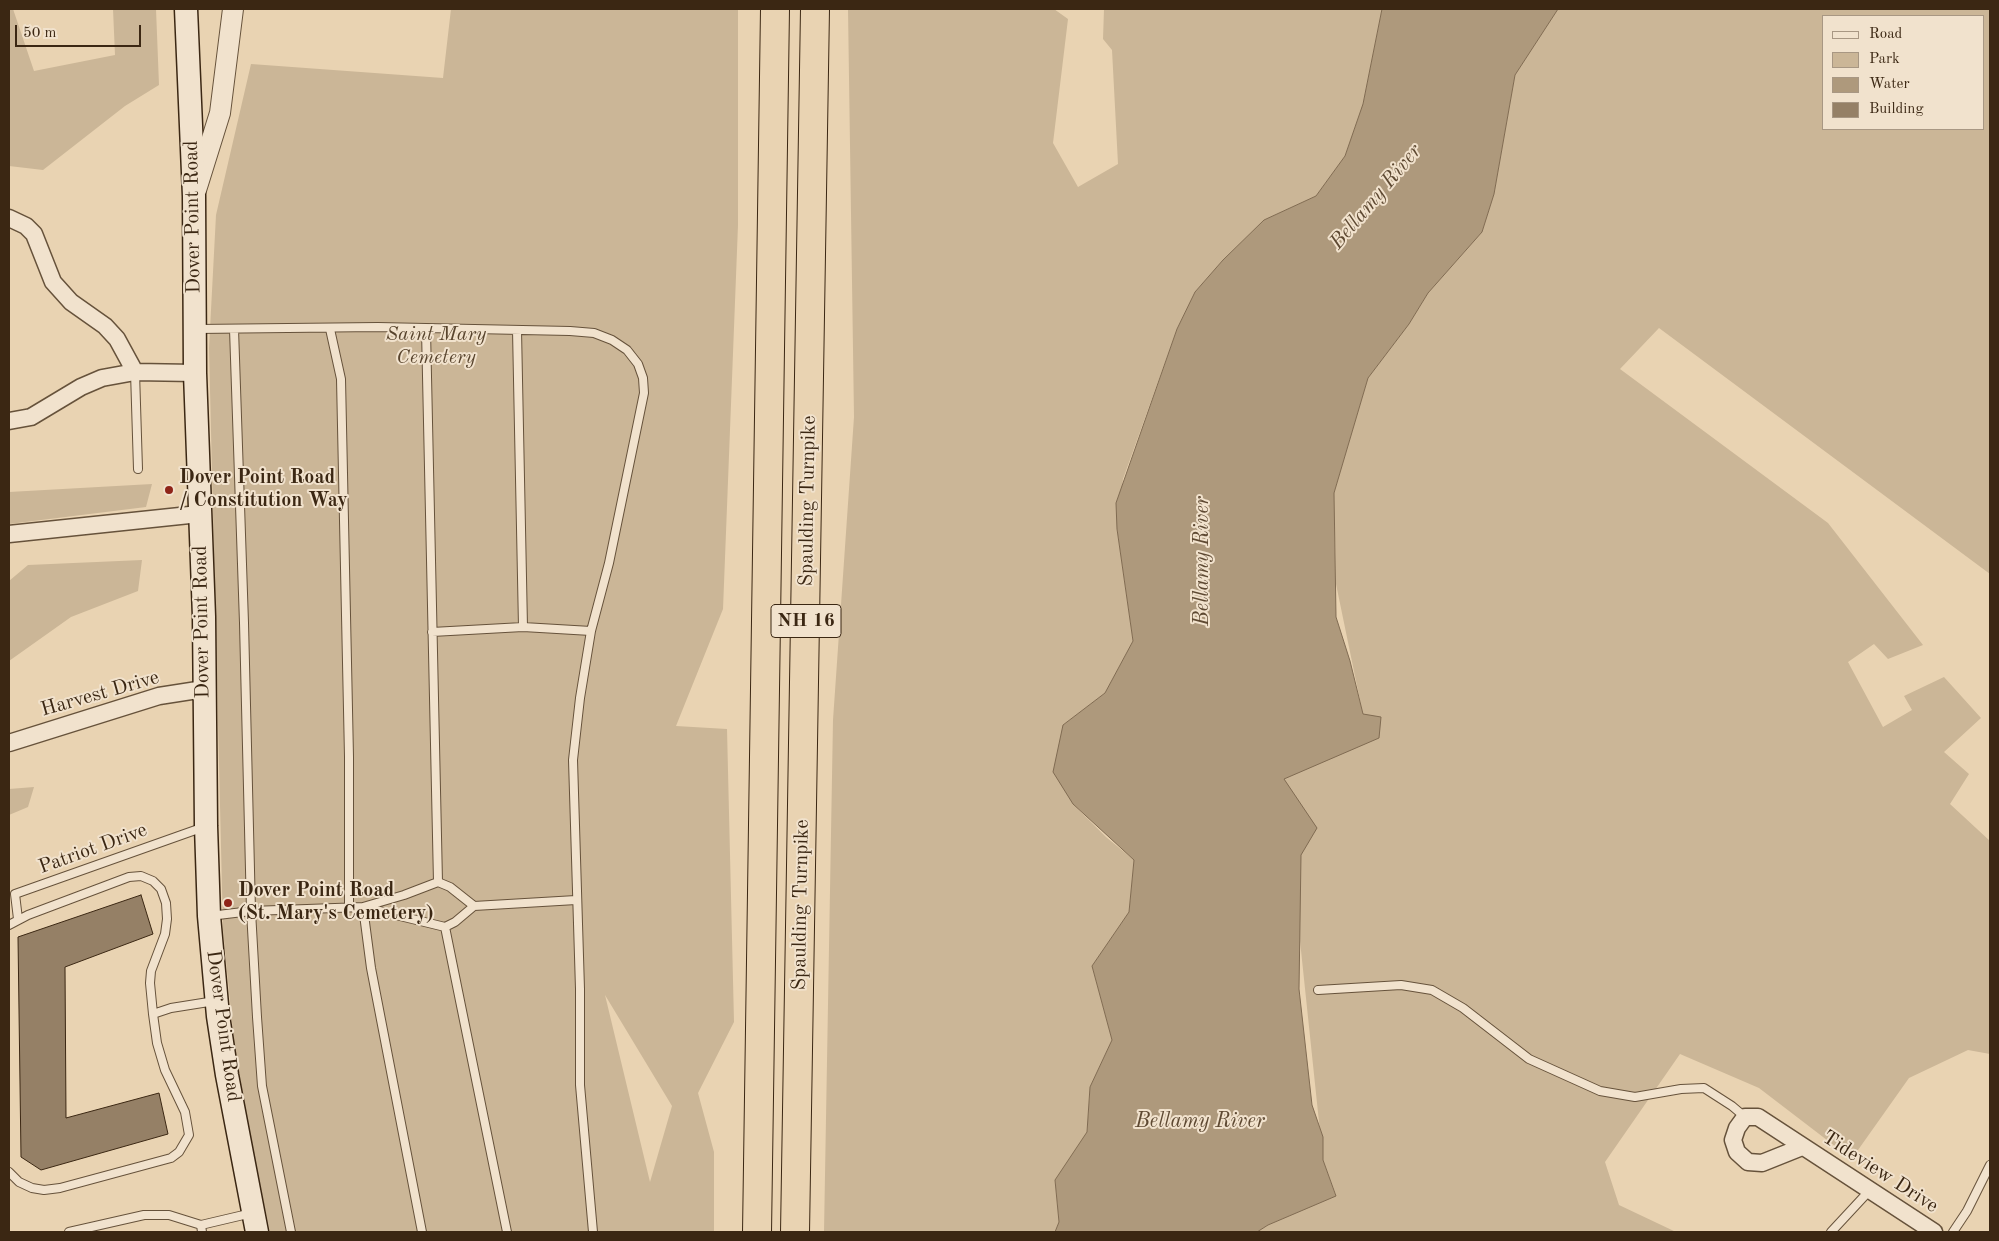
<!DOCTYPE html>
<html>
<head>
<meta charset="utf-8">
<style>
  body { margin:0 }
  #map { position:relative; width:1999px; height:1241px; overflow:hidden; background:#e9d3b2; font-family:"Old Standard TT",serif }
  canvas { display:block }
  .frame { position:absolute; inset:0; border:10px solid #3b2713; pointer-events:none }
  .legend { position:absolute; left:1822px; top:15px; width:162px; height:115px; box-sizing:border-box; background:#f1e2cd; border:1px solid #a89783; margin:0; padding:6px 9px; list-style:none; font-size:15px; color:#3b2713 }
  .legend li { display:flex; align-items:center; gap:10px; height:25px }
  .legend b { width:25px; border:1px solid #a89783 }
  .scale { position:absolute; left:15px; top:25px; width:126px; height:22px; box-sizing:border-box; border:2px solid #3b2713; border-top:0; padding-left:6px; font-size:15px; line-height:18px; white-space:nowrap; color:#3b2713; -webkit-text-stroke:4px #f1e2cd; paint-order:stroke }
</style>
</head>
<body>
<div id="map">
<canvas width="1999" height="1241"></canvas>
<div class="frame"></div>
<ul class="legend">
<li><b style="height:6px;background:#f1e2cd"></b>Road</li>
<li><b style="height:14px;background:#cbb697"></b>Park</li>
<li><b style="height:14px;background:#ae997c"></b>Water</li>
<li><b style="height:14px;background:#958066"></b>Building</li>
</ul>
<div class="scale">50 m</div>
</div>
<script>
const ctx = document.querySelector('canvas').getContext('2d');
ctx.lineJoin = 'round';
function fill(path, color) { ctx.fillStyle = color; ctx.fill(path, 'evenodd'); }
const toPath = rows => new Path2D(rows.map(r => 'M' + r).join(''));
function trace(path, color, width, dash) { ctx.strokeStyle = color; ctx.lineWidth = width; ctx.lineCap = dash ? 'butt' : 'round'; ctx.setLineDash(dash || []); ctx.stroke(path); }
function label(font, color, halo, rows, align = 'center') {
  ctx.font = font + ' "Old Standard TT",serif'; ctx.lineWidth = 4; ctx.setLineDash([]); ctx.textBaseline = 'middle'; ctx.strokeStyle = halo; ctx.fillStyle = color; for (const [text, x, y, turn = 0] of rows) {
    ctx.save(); ctx.translate(x, y); ctx.rotate((+turn || 0) * Math.PI / 180); ctx.textAlign = isNaN(turn) ? turn : align; if (halo) ctx.strokeText(text, 0, 0); ctx.fillText(text, 0, 0); ctx.restore();
  }
}
const green = toPath([
  [9,9,13,9,34,71,115,55,113,9,156,9,159,85,125,106,43,170,9,166],
  [451,9,738,9,738,225,723,609,676,726,727,729,734,1022,698,1093,714,1152,714,1232,270,1232,248,1127,234,1042,223,930,209,348,216,215,251,64,443,78],
  [605,995,672,1106,650,1182],
  [848,9,1054,9,1068,19,1053,143,1078,187,1118,164,1112,50,1103,39,1104,9,1382,9,1363,105,1345,156,1316,196,1264,220,1223,260,1195,292,1177,329,1123,479,1117,529,1133,641,1105,693,1063,725,1073,804,1106,837,1134,860,1129,912,1092,966,1112,1040,1090,1087,1087,1132,1055,1180,1059,1222,1055,1232,824,1232,833,720,854,417],
  [1558,9,1990,9,1990,574,1659,328,1620,369,1828,523,1923,645,1888,659,1874,644,1848,662,1883,727,1912,710,1904,696,1944,677,1981,718,1944,752,1969,774,1950,804,1990,841,1990,1054,1968,1050,1909,1078,1858,1150,1840,1150,1759,1088,1680,1054,1605,1162,1619,1205,1676,1232,1257,1232,1268,1225,1336,1195,1323,1160,1283,779,1363,715,1336,584,1334,493,1368,378,1409,324,1428,293,1482,232,1494,194,1515,75],
  [1823,16,1983,16,1983,129,1823,129],
  [152,484,146,507,9,524,9,492],
  [142,560,138,591,71,617,9,661,9,581,28,565],
  [34,787,28,807,9,815,9,789]
]);
const water = toPath([
  [1382,9,1558,9,1515,75,1494,194,1482,232,1428,293,1409,324,1368,378,1334,493,1336,617,1350,661,1363,714,1381,717,1379,738,1284,779,1317,828,1301,855,1299,989,1312,1105,1323,1137,1323,1160,1336,1196,1268,1225,1257,1232,1055,1232,1059,1222,1055,1180,1087,1132,1090,1087,1112,1040,1092,966,1129,912,1134,860,1073,804,1053,772,1063,725,1105,693,1133,641,1117,529,1116,503,1177,329,1195,292,1223,260,1264,220,1316,196,1345,156,1363,104,1382,9]
]);
const building = toPath([
  [141,895,153,934,65,967,66,1118,159,1093,168,1134,41,1170,21,1157,18,937,141,895]
]);
const service = toPath([
  [197,329,378,327,570,331,594,333,612,340,627,350,638,364,643,378,644,393,609,563,591,631,523,627,432,632],
  [234,329,244,623,251,911,257,1017,262,1086,291,1232],
  [330,329,341,379,349,757,349,907],
  [426,330,438,882],
  [517,330,523,627],
  [135,372,138,469],
  [591,631,580,698,573,760,580,989,580,1085,593,1232],
  [474,906,576,900],
  [210,916,251,911,363,907,445,927,455,922,474,906,450,887,438,882,404,895,363,907,371,968,422,1232],
  [18,919,15,894,204,827],
  [9,925,28,915,129,877,141,876,153,881,161,889,166,903,167,919,165,934,151,971,150,983,153,1014,157,1043,165,1070,185,1112,189,1135,179,1152,171,1158,60,1188,44,1190,32,1188,19,1182,9,1172],
  [445,927,507,1232],
  [1318,990,1401,985,1432,990,1463,1008,1529,1059,1600,1091,1635,1097,1681,1089,1704,1088,1732,1106,1745,1117],
  [153,1014,171,1008,215,1001],
  [69,1232,144,1215,169,1215,201,1225],
  [202,1232,201,1225,252,1213],
  [1831,1232,1870,1190],
  [1953,1232,1967,1211,1990,1165]
]);
const minor = toPath([
  [9,218,26,226,34,234,53,282,71,302,105,326,117,339,135,372],
  [9,421,31,417,81,387,102,378,135,372,195,373],
  [9,534,199,514],
  [9,743,159,696,204,689],
  [1802,1147,1762,1163,1748,1162,1737,1152,1733,1140,1737,1128,1745,1117,1758,1117,1934,1232]
]);
const tertiary = toPath([
  [196,190,220,113,233,9]
]);
const secondary = toPath([
  [186,9,194,196,195,373,204,617,206,826,209,916,218,1016,227,1075,257,1232]
]);
const motorway = toPath([
  [757,1232,775,9],
  [795,1232,815,9]
]);
const markers = [
  [169,490,5,"#8f2418"],
  [228,903,5,"#8f2418"]
];
const shields = [
  [806,621,70]
];
const shieldNames = [
  ["NH 16",806,621]
];
const streetNames = [
  ["Dover Point Road",193,217,-91],
  ["Spaulding Turnpike",808,501,-89],
  ["Dover Point Road",202,622,-91],
  ["Harvest Drive",100,694,-16],
  ["Patriot Drive",93,849,-20],
  ["Spaulding Turnpike",801,905,-89],
  ["Dover Point Road",223,1026,82],
  ["Tideview Drive",1880,1172,33]
];
const parkNames = [
  ["Saint Mary",436,335],
  ["Cemetery",436,358]
];
const poiNames = [
  ["Dover Point Road",179,478],
  ["/ Constitution Way",179,501],
  ["Dover Point Road",238,891],
  ["(St. Mary's Cemetery)",238,914]
];
const waterNames = [
  ["Bellamy River",1376,197,-50],
  ["Bellamy River",1202,561,-90],
  ["Bellamy River",1200,1121]
];
fill(green, '#cbb697');
fill(water, '#ae997c');
trace(water, '#806b52', 1);
fill(building, '#958066');
trace(building, '#3b2713', 1);
trace(service, '#66523b', 10);
trace(minor, '#66523b', 19);
trace(tertiary, '#66523b', 22);
trace(secondary, '#3b2713', 25);
trace(motorway, '#3b2713', 30);
trace(service, '#f1e2cd', 8);
trace(minor, '#f1e2cd', 16);
trace(tertiary, '#f1e2cd', 20);
trace(secondary, '#f1e2cd', 22);
trace(motorway, '#e9d3b2', 28);
for (const [x, y, r, color] of markers) { const dot = new Path2D(); dot.arc(x, y, r, 0, 2 * Math.PI); ctx.fillStyle = color; ctx.fill(dot); trace(dot, '#f1e2cd', 2); }
for (const [x, y, w] of shields) { const box = new Path2D(); box.roundRect(x - w / 2, y - 16.5, w, 33, 4); ctx.fillStyle = '#f1e2cd'; ctx.fill(box); trace(box, '#3b2713', 1); }
label('bold 19px', '#3b2713', null, shieldNames);
label('20px', '#3b2713', '#f1e2cd', streetNames);
label('italic 20px', '#58442d', '#f1e2cd', parkNames);
label('bold 20px', '#3b2713', '#f1e2cd', poiNames, 'left');
label('italic 21px', '#5e4932', '#f1e2cd', waterNames);
</script>
</body>
</html>
